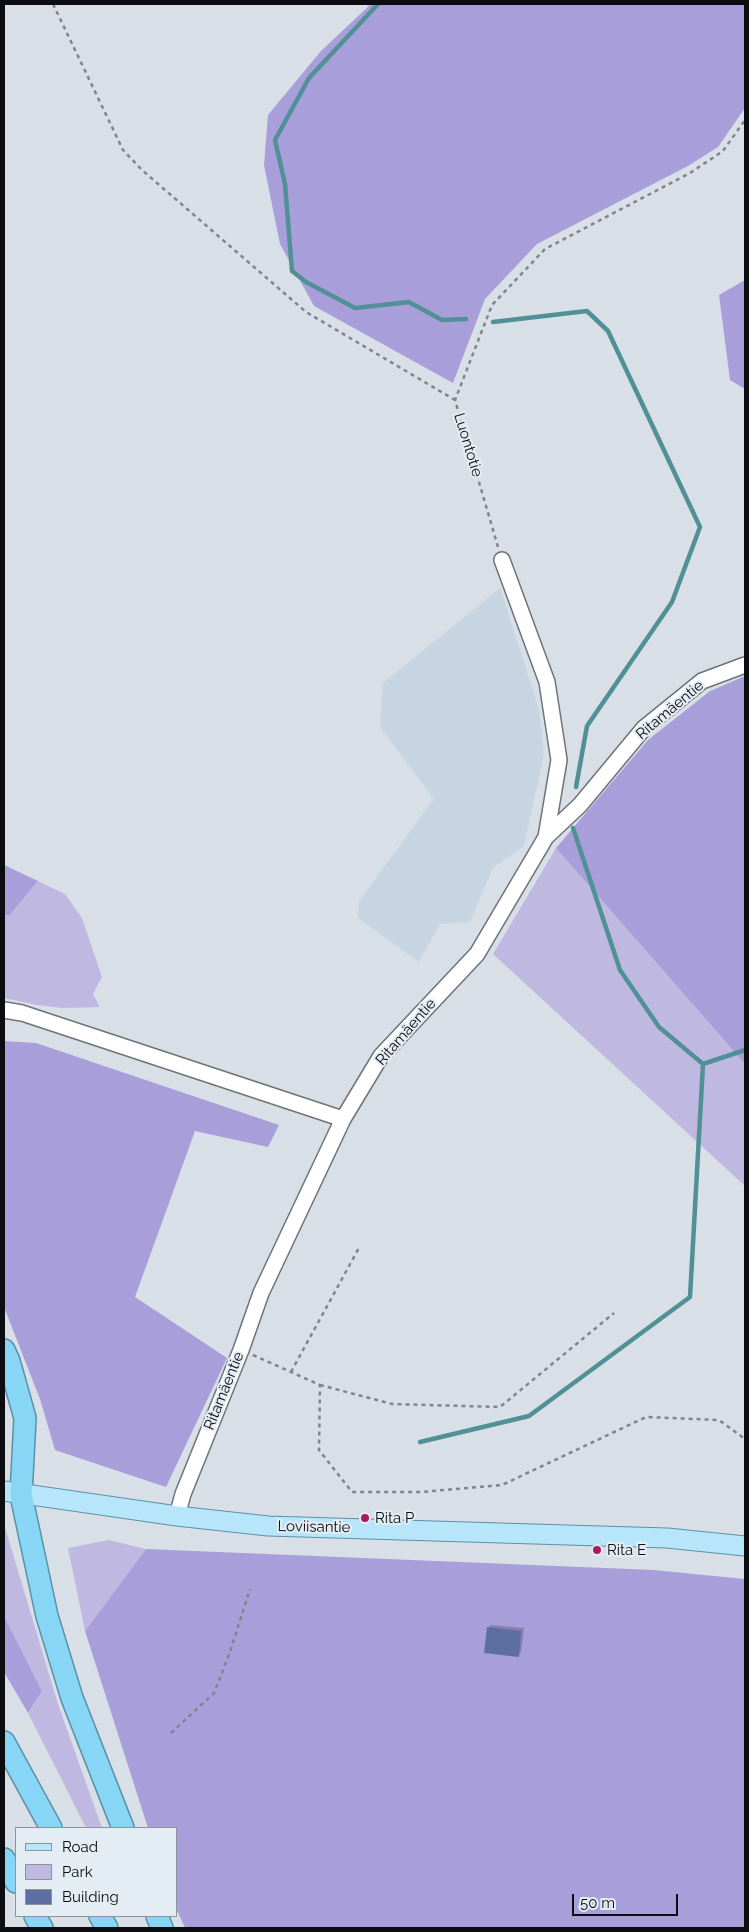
<!DOCTYPE html>
<html>
<head>
<meta charset="utf-8">
<style>
  body { margin:0 }
  #map { position:relative; width:749px; height:1932px; overflow:hidden; background:#d8dfe7; font-family:Raleway,sans-serif }
  canvas { display:block }
  .frame { position:absolute; inset:0; border:5px solid #0b0d10; pointer-events:none }
  .legend { position:absolute; left:15px; top:1827px; width:162px; height:90px; box-sizing:border-box; background:#e5edf4; border:1px solid #8e9399; margin:0; padding:6px 9px; list-style:none; font-size:15px; color:#0b0d10 }
  .legend li { display:flex; align-items:center; gap:10px; height:25px }
  .legend b { width:25px; border:1px solid #8e9399 }
  .scale { position:absolute; left:572px; top:1894px; width:106px; height:22px; box-sizing:border-box; border:2px solid #0b0d10; border-top:0; padding-left:6px; font-size:15px; line-height:18px; white-space:nowrap; color:#0b0d10; -webkit-text-stroke:4px #e5edf4; paint-order:stroke }
</style>
</head>
<body>
<div id="map">
<canvas width="749" height="1932"></canvas>
<div class="frame"></div>
<ul class="legend">
<li><b style="height:6px;background:#b7e6fa"></b>Road</li>
<li><b style="height:14px;background:#bfb9e2"></b>Park</li>
<li><b style="height:14px;background:#5d6ea3"></b>Building</li>
</ul>
<div class="scale">50 m</div>
</div>
<script>
const ctx = document.querySelector('canvas').getContext('2d');
ctx.lineJoin = 'round';
function fill(path, color) { ctx.fillStyle = color; ctx.fill(path, 'evenodd'); }
const toPath = rows => new Path2D(rows.map(r => 'M' + r).join(''));
function trace(path, color, width, dash) { ctx.strokeStyle = color; ctx.lineWidth = width; ctx.lineCap = dash ? 'butt' : 'round'; ctx.setLineDash(dash || []); ctx.stroke(path); }
function label(font, color, halo, rows, align = 'center') {
  ctx.font = font + ' Raleway,sans-serif'; ctx.lineWidth = 4; ctx.setLineDash([]); ctx.textBaseline = 'middle'; ctx.strokeStyle = halo; ctx.fillStyle = color; for (const [text, x, y, turn = 0] of rows) {
    ctx.save(); ctx.translate(x, y); ctx.rotate((+turn || 0) * Math.PI / 180); ctx.textAlign = isNaN(turn) ? turn : align; if (halo) ctx.strokeText(text, 0, 0); ctx.fillText(text, 0, 0); ctx.restore();
  }
}
const built = toPath([
  [500,588,539,709,544,754,524,846,493,868,470,922,440,924,419,962,358,918,359,901,434,799,380,727,383,683]
]);
const green = toPath([
  [556,848,745,1064,745,1186,493,954],
  [38,881,65,894,82,918,102,977,93,994,100,1007,63,1008,37,1005,4,998,4,914,9,916],
  [4,1524,58,1704,102,1828,86,1828,28,1713,42,1691,4,1616],
  [109,1540,146,1549,85,1631,68,1548]
]);
const forest = toPath([
  [371,4,745,4,745,108,718,147,688,166,537,244,485,299,453,383,314,306,280,244,264,165,268,115,321,51],
  [745,280,745,389,730,380,719,295],
  [745,676,745,1064,556,848,648,740,710,691],
  [4,865,38,881,9,916,4,914],
  [4,1041,36,1043,279,1125,268,1147,195,1131,135,1297,227,1358,166,1487,55,1450,40,1399,4,1307],
  [146,1549,653,1570,745,1579,745,1928,185,1928,176,1908,176,1828,148,1828,85,1631],
  [4,1616,42,1691,28,1713,4,1672]
]);
const shadow = toPath([
  [491,1625,524,1628,521,1652,518,1655,488,1628]
]);
const stream = toPath([
  [378,4,309,78,275,140,285,184,292,271,306,282,355,308,409,302,442,320,466,319],
  [493,322,587,311,608,331,700,527,672,602,587,726,576,787],
  [573,828,620,970,659,1027,703,1064,745,1050],
  [420,1442,529,1416,690,1297,703,1064]
]);
const building = toPath([
  [487,1627,521,1631,519,1657,484,1653]
]);
const path = toPath([
  [53,4,123,150,142,170,306,312,455,400],
  [498,547,455,400,492,305,545,249,690,173,723,151,745,120],
  [253,1355,320,1385,319,1450,352,1492,421,1492,502,1485,646,1417,719,1420,745,1439],
  [291,1372,360,1246],
  [320,1385,392,1404,500,1407,614,1313],
  [171,1733,214,1693,230,1652,250,1589]
]);
const minor = toPath([
  [502,560,547,682,559,760,546,837],
  [4,1010,22,1013,343,1119],
  [177,1516,183,1494,241,1350,261,1293,343,1119,381,1056,477,954,546,837,580,805,644,728,702,681,745,665]
]);
const major = toPath([
  [4,1491,177,1516,268,1526,667,1538,745,1546]
]);
const highway = toPath([
  [4,1350,9,1361,25,1418,21,1495,47,1616,72,1698,123,1828],
  [4,1742,51,1828],
  [4,1859,16,1882],
  [35,1916,42,1928],
  [100,1916,107,1928],
  [157,1916,162,1928]
]);
const markers = [
  [365,1518,5,"#a91d5e"],
  [597,1550,5,"#a91d5e"]
];
const streetNames = [
  ["Luontotie",468,445,73],
  ["Ritamäentie",670,710,-40],
  ["Ritamäentie",406,1032,-49],
  ["Ritamäentie",224,1391,-68],
  ["Loviisantie",314,1527,1]
];
const poiNames = [
  ["Rita P",375,1518],
  ["Rita E",607,1550]
];
fill(built, '#c7d4e1');
fill(green, '#bfb9e2');
fill(forest, '#a89ed9');
fill(shadow, '#0003');
trace(stream, '#519096', 4.5);
fill(building, '#5d6ea3');
trace(minor, '#6c7379', 18);
trace(major, '#5c90a6', 21);
trace(highway, '#5c90a6', 24);
trace(path, '#80858b', 2.5, [4, 4]);
trace(minor, '#fff', 15);
trace(major, '#b7e6fa', 19);
trace(highway, '#87d6f6', 21);
for (const [x, y, r, color] of markers) { const dot = new Path2D(); dot.arc(x, y, r, 0, 2 * Math.PI); ctx.fillStyle = color; ctx.fill(dot); trace(dot, '#e5edf4', 2); }
label('15px', '#0b0d10', '#e5edf4', streetNames);
label('15px', '#0b0d10', '#e5edf4', poiNames, 'left');
</script>
</body>
</html>
